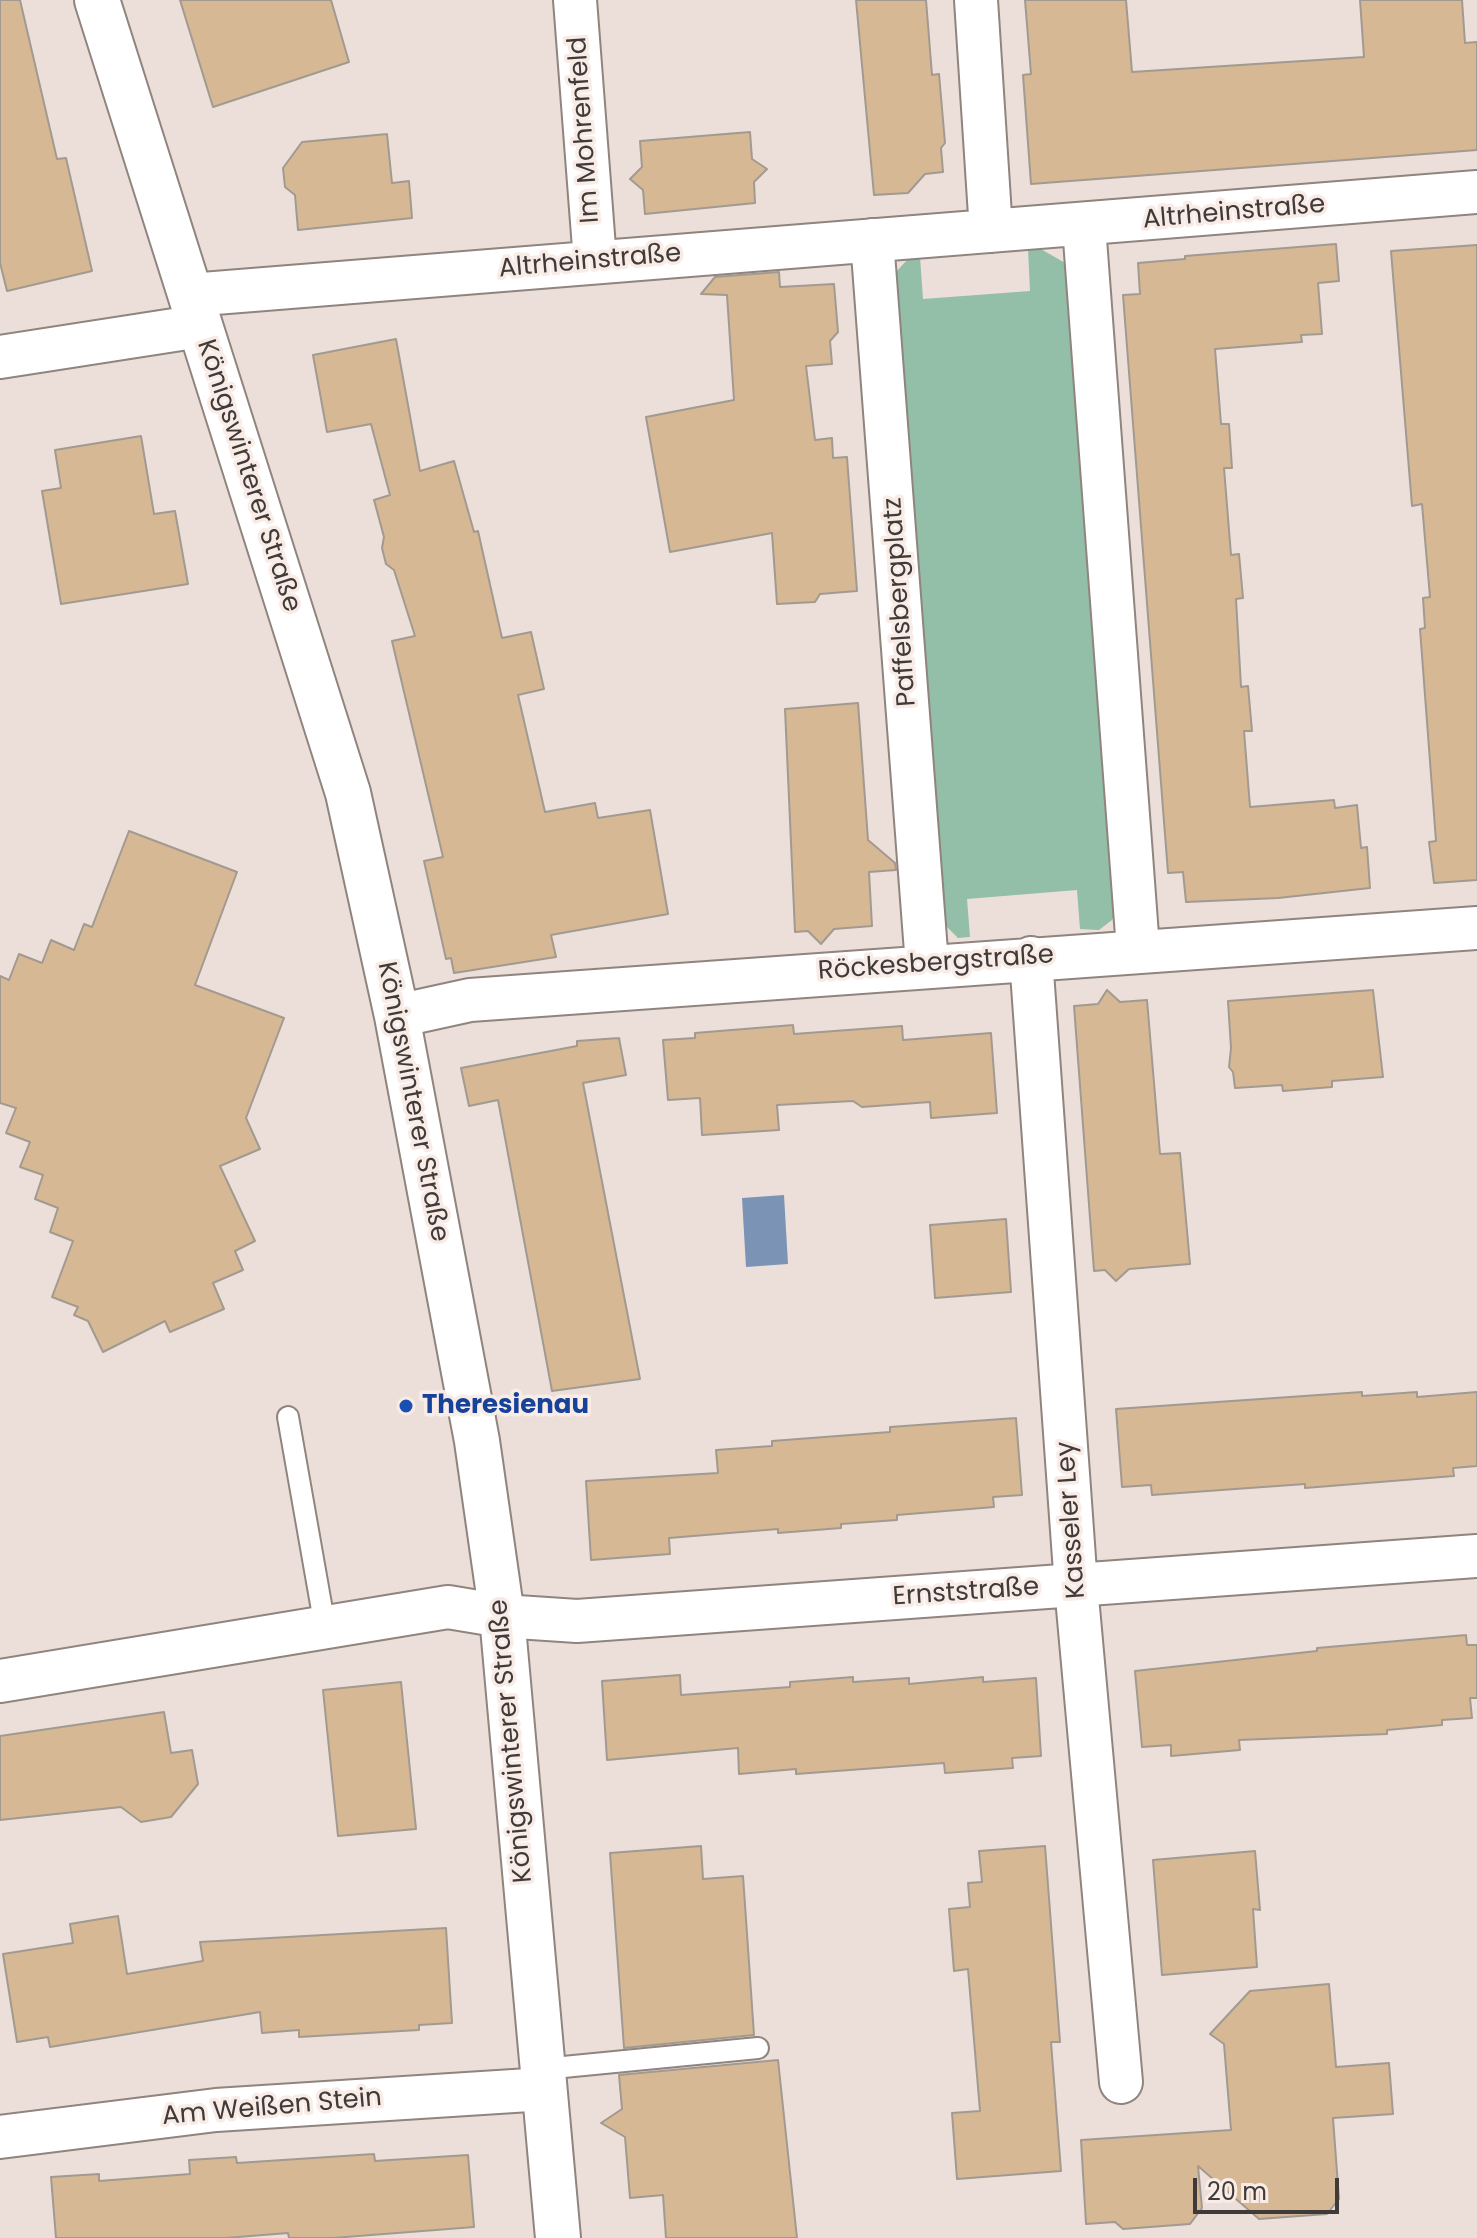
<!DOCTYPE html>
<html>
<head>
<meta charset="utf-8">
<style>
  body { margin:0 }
  #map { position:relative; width:1477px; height:2238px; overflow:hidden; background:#ecdfd9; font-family:Poppins,sans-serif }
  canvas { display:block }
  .scale { position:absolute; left:1193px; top:2178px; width:146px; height:36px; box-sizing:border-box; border:4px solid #403b39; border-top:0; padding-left:10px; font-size:24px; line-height:28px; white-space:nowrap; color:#403b39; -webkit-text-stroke:6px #f9ece6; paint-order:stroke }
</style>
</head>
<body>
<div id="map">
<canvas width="1477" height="2238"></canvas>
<div class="scale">20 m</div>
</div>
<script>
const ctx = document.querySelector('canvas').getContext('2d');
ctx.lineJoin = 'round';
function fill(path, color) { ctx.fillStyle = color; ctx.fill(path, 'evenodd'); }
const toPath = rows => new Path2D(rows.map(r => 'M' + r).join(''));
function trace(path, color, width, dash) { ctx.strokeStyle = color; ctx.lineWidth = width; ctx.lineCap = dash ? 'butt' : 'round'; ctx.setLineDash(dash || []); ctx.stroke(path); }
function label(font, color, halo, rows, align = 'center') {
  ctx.font = font + ' Poppins,sans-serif'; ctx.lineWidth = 7; ctx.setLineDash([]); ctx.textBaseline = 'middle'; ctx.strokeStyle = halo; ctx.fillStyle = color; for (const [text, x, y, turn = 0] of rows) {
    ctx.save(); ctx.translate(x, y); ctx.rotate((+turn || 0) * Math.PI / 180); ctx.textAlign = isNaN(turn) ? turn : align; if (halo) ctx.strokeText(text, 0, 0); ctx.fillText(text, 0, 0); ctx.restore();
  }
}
const green = toPath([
  [1039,248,1067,264,1118,908,1112,920,1099,930,1080,929,1077,890,967,899,970,937,958,938,941,921,895,273,907,260,920,257,923,299,1030,291,1028,249]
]);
const water = toPath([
  [784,1195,788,1264,746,1267,742,1198]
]);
const building = toPath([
  [0,0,20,0,57,159,66,158,92,271,7,291,0,263,0,0],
  [180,0,331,0,349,62,213,107,180,0],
  [856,0,926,0,932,75,939,74,945,143,941,148,943,172,925,174,908,193,874,195,856,0],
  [1025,0,1126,0,1132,72,1364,57,1360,0,1462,0,1465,43,1477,42,1477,150,1031,184,1023,75,1031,74,1025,0],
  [750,132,752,159,767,169,754,182,755,203,645,214,643,190,630,179,642,167,640,141,750,132],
  [387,134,392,183,409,181,412,218,298,230,295,195,285,187,283,168,302,142,387,134],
  [1336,244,1339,281,1318,283,1322,334,1301,335,1302,342,1215,349,1221,424,1229,424,1232,468,1224,468,1231,555,1239,554,1243,598,1236,599,1241,687,1248,686,1252,731,1244,731,1250,807,1334,800,1335,808,1357,805,1361,848,1367,847,1370,888,1278,898,1186,902,1183,872,1168,873,1123,295,1140,294,1138,263,1185,259,1185,256,1336,244],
  [1477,245,1477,880,1434,883,1429,842,1436,841,1420,629,1425,628,1423,598,1430,597,1422,504,1412,506,1391,251,1477,245],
  [779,272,780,287,834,284,838,332,830,341,832,364,806,366,815,440,832,438,833,458,847,457,857,591,820,594,815,602,777,604,772,533,670,552,646,417,734,400,727,295,701,294,715,277,779,272],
  [396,339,420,471,454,461,474,532,478,531,502,638,531,632,544,689,518,695,545,812,595,803,598,818,650,810,668,914,551,935,556,957,454,973,451,958,446,959,424,861,443,857,392,641,415,636,394,570,386,564,382,548,384,537,374,500,390,495,371,424,327,432,313,355,396,339],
  [141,436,154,514,175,511,188,584,61,604,42,491,61,488,55,450,141,436],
  [858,703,868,840,895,863,896,870,869,872,872,926,834,929,821,944,808,931,795,932,785,709,858,703],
  [129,831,237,872,195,985,284,1018,246,1118,260,1149,220,1166,255,1241,235,1251,243,1270,213,1283,224,1309,170,1332,165,1321,103,1352,88,1321,74,1315,78,1307,52,1297,73,1241,50,1232,58,1208,35,1199,43,1175,20,1167,30,1142,6,1133,16,1108,0,1103,0,976,9,980,19,954,42,963,51,940,74,950,84,924,92,927,129,831],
  [1107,990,1120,1002,1147,1000,1160,1154,1180,1153,1190,1264,1129,1269,1116,1281,1105,1270,1094,1271,1074,1006,1098,1004,1107,990],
  [1373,990,1383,1077,1332,1081,1332,1087,1283,1091,1282,1085,1235,1088,1233,1072,1229,1067,1231,1048,1228,1001,1373,990],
  [793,1025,794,1034,902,1026,903,1040,991,1033,997,1113,931,1118,930,1102,862,1107,853,1101,777,1105,779,1130,702,1135,700,1098,668,1100,663,1040,695,1038,695,1033,793,1025],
  [619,1038,626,1075,583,1083,640,1379,552,1391,498,1100,469,1106,461,1068,577,1046,577,1041,619,1038],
  [1006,1219,1011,1292,935,1298,930,1225,1006,1219],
  [1362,1392,1362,1396,1417,1392,1417,1397,1477,1392,1477,1466,1453,1468,1454,1476,1305,1488,1305,1484,1152,1495,1151,1485,1122,1487,1116,1409,1362,1392],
  [1016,1418,1022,1495,993,1497,994,1507,897,1515,897,1520,841,1524,841,1528,778,1533,778,1529,669,1538,670,1554,591,1560,586,1481,718,1473,716,1450,772,1446,772,1441,890,1432,890,1427,1016,1418],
  [1466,1635,1467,1645,1477,1645,1477,1698,1470,1698,1472,1718,1442,1720,1442,1725,1387,1730,1387,1734,1239,1740,1240,1750,1171,1756,1171,1745,1142,1747,1135,1671,1317,1651,1317,1648,1466,1635],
  [680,1675,681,1695,790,1687,790,1682,853,1677,853,1682,909,1678,909,1684,983,1677,983,1682,1036,1678,1041,1756,1012,1758,1013,1768,945,1773,944,1763,796,1774,796,1769,739,1774,738,1748,607,1760,602,1681,680,1675],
  [401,1682,416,1829,338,1836,323,1690,401,1682],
  [164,1712,171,1753,192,1750,198,1784,171,1817,141,1822,121,1807,0,1820,0,1736,164,1712],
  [701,1846,703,1879,743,1876,754,2035,624,2048,610,1853,701,1846],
  [1045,1846,1060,2042,1051,2042,1061,2171,957,2179,952,2113,980,2111,968,1969,954,1971,949,1909,970,1907,968,1883,982,1882,979,1851,1045,1846],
  [1255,1851,1260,1910,1253,1909,1257,1967,1162,1975,1153,1860,1255,1851],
  [118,1916,127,1974,203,1961,200,1942,446,1928,452,2023,419,2025,419,2030,299,2037,299,2030,262,2033,260,2012,50,2047,48,2037,17,2042,3,1954,73,1943,70,1924,118,1916],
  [1329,1984,1336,2067,1389,2063,1393,2114,1333,2118,1339,2199,1327,2214,1259,2219,1198,2166,1202,2208,1190,2224,1123,2229,1115,2222,1086,2224,1081,2140,1231,2130,1224,2044,1210,2034,1250,1991,1329,1984],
  [778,2060,797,2238,666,2238,663,2195,630,2198,625,2137,601,2123,622,2109,619,2075,778,2060],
  [374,2154,375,2161,468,2155,474,2227,333,2238,289,2238,288,2233,226,2238,56,2238,51,2177,99,2174,99,2181,190,2174,189,2160,236,2157,237,2163,374,2154]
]);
const service = toPath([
  [288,1417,325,1627],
  [543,2069,758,2048]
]);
const minor = toPath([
  [575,0,595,261],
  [976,0,991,231],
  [1084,226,1138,949],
  [872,240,927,965],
  [190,295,1477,192],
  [0,357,200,326],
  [1031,958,1076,1586,1121,2082],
  [397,1016,470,1000,1477,928],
  [0,1681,448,1607,502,1616,577,1621,1477,1556],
  [0,2137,216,2110,545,2089]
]);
const secondary = toPath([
  [97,0,348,793,397,1016,477,1441,502,1616,558,2238]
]);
const markers = [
  [406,1406,8,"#1a4fb4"]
];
const streetNames = [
  ["Im Mohrenfeld",585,130,-94],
  ["Altrheinstraße",1234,213,-5],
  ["Altrheinstraße",590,262,-5],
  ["Königswinterer Straße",248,476,72],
  ["Paffelsbergplatz",901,602,-94],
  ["Röckesbergstraße",936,964,-4],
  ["Königswinterer Straße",412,1102,79],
  ["Kasseler Ley",1072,1520,-94],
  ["Ernststraße",966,1593,-4],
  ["Königswinterer Straße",512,1741,-95],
  ["Am Weißen Stein",272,2108,-5]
];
const transitNames = [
  ["Theresienau",422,1406]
];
fill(green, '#93bea8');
fill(water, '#7b94b6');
fill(building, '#d6b895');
trace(building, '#a29a90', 2);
trace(service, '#8f847e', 24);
trace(minor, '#8f847e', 46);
trace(secondary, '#8f847e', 48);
trace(service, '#fff', 20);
trace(minor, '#fff', 42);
trace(secondary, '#fff', 44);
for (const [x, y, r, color] of markers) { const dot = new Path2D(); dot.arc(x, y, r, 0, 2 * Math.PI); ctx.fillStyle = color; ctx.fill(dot); trace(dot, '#f9ece6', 3); }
label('26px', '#403b39', '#f9ece6', streetNames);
label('bold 26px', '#164399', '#f9ece6', transitNames, 'left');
</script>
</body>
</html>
